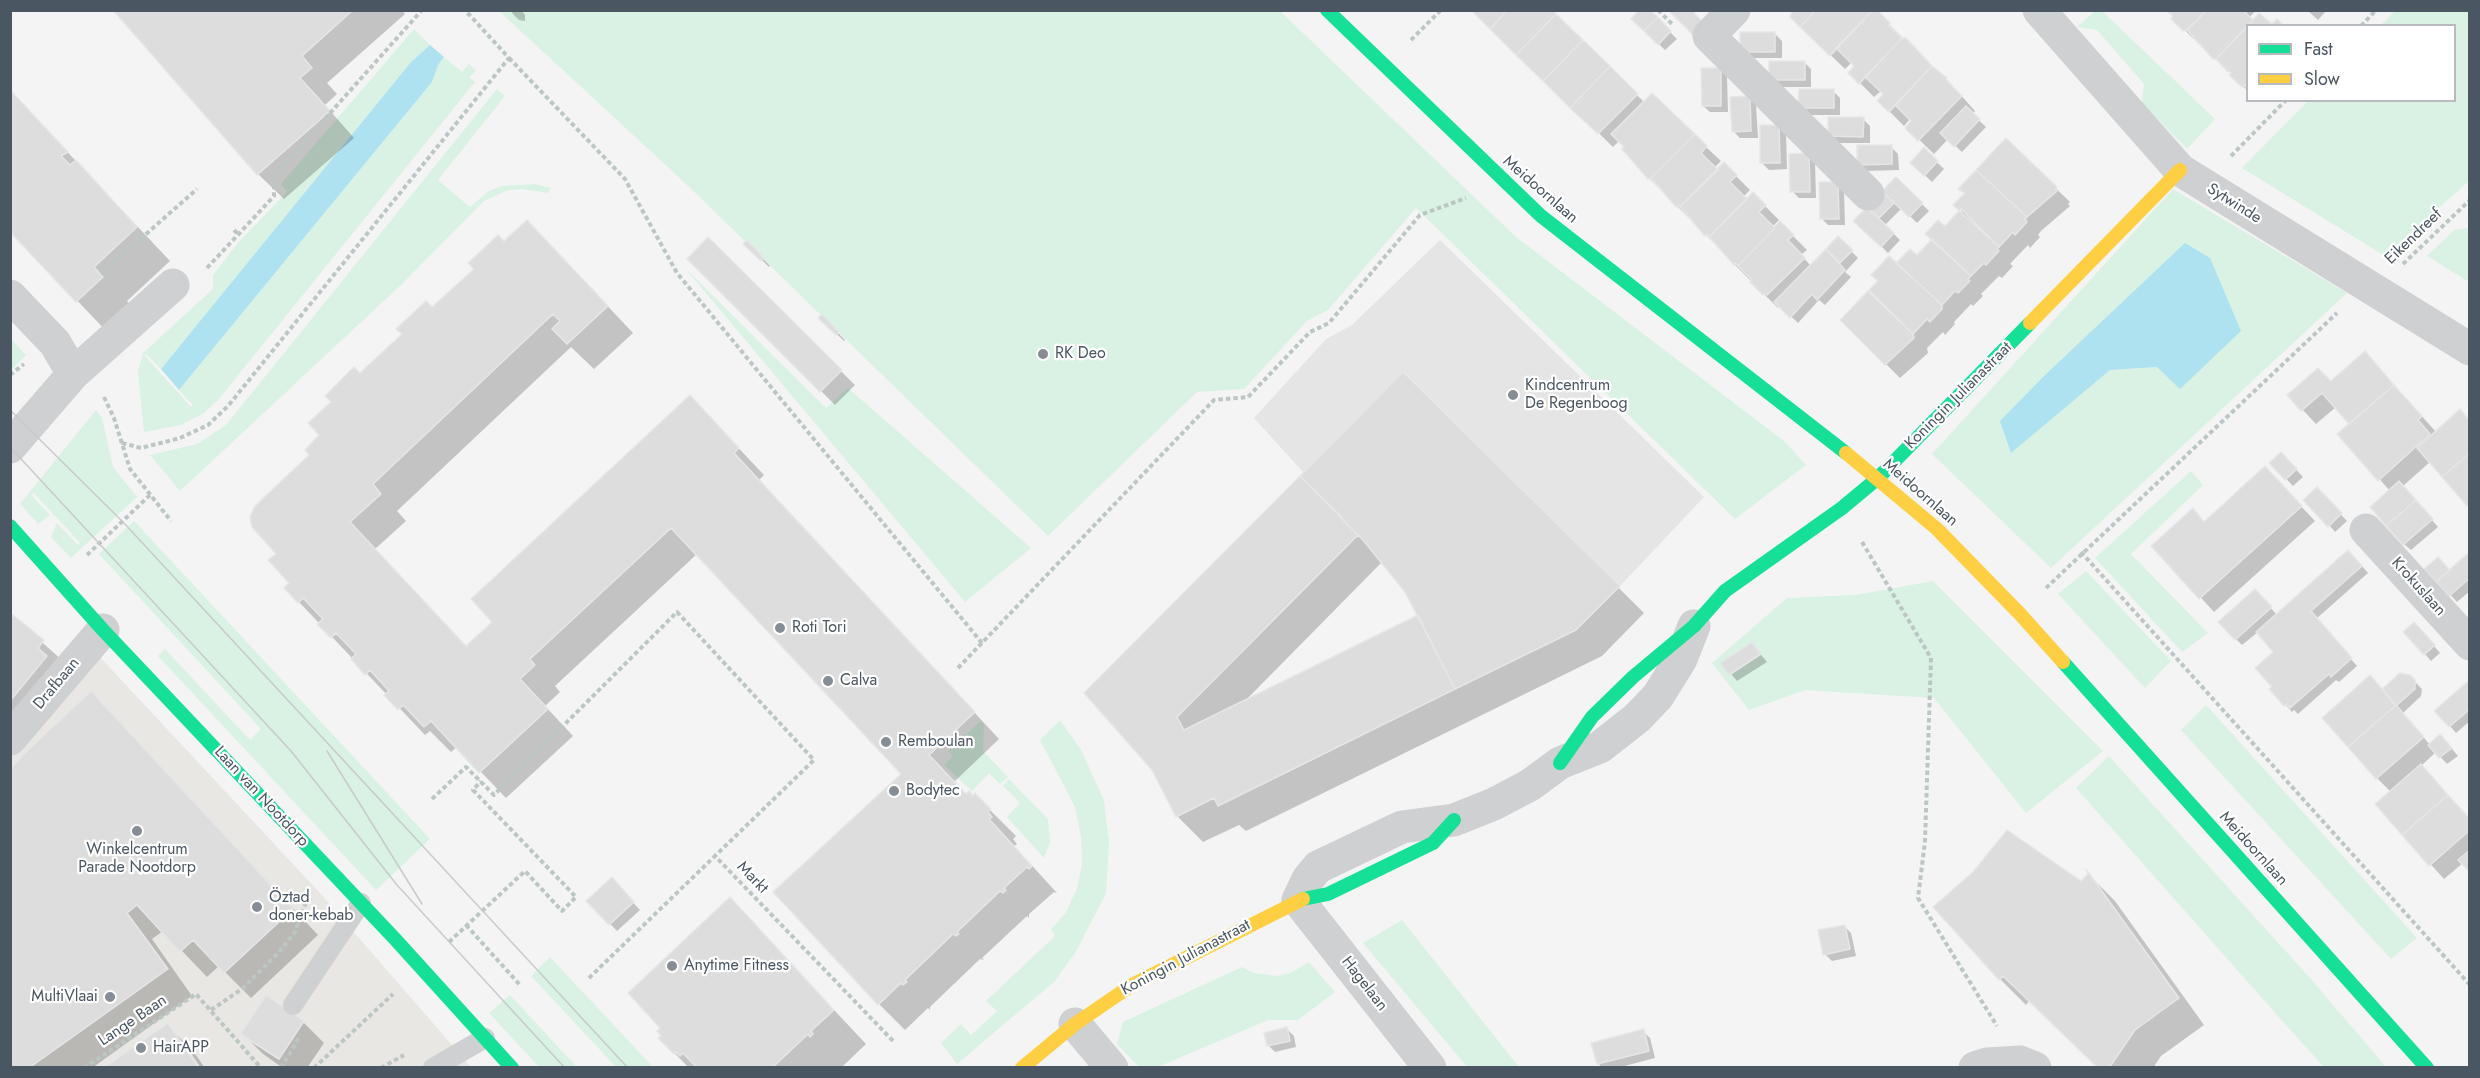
<!DOCTYPE html>
<html>
<head>
<meta charset="utf-8">
<style>
  body { margin:0 }
  #map { position:relative; width:2480px; height:1078px; overflow:hidden; background:#f4f4f4; font-family:Jost,sans-serif }
  canvas { display:block }
  .frame { position:absolute; inset:0; border:12px solid #4a5661; pointer-events:none }
  .legend { position:absolute; left:2246px; top:24px; width:210px; height:78px; box-sizing:border-box; background:#fff; border:2px solid #b7bbc0; margin:0; padding:8px 10px; list-style:none; font-size:18px; color:#4a5661 }
  .legend li { display:flex; align-items:center; gap:12px; height:30px }
  .legend b { width:30px; border:2px solid #b7bbc0 }
</style>
</head>
<body>
<div id="map">
<canvas width="2480" height="1078"></canvas>
<div class="frame"></div>
<ul class="legend">
<li><b style="height:8px;background:#16e098"></b>Fast</li>
<li><b style="height:8px;background:#ffcf43"></b>Slow</li>
</ul>
</div>
<script>
const ctx = document.querySelector('canvas').getContext('2d');
ctx.lineJoin = 'round';
function fill(path, color) { ctx.fillStyle = color; ctx.fill(path, 'evenodd'); }
const toPath = rows => new Path2D(rows.map(r => 'M' + r).join(''));
function trace(path, color, width, dash) { ctx.strokeStyle = color; ctx.lineWidth = width; ctx.lineCap = dash ? 'butt' : 'round'; ctx.setLineDash(dash || []); ctx.stroke(path); }
function label(font, color, halo, rows, align = 'center') {
  ctx.font = font + ' Jost,sans-serif'; ctx.lineWidth = 4.5; ctx.setLineDash([]); ctx.textBaseline = 'middle'; ctx.strokeStyle = halo; ctx.fillStyle = color; for (const [text, x, y, turn = 0] of rows) {
    ctx.save(); ctx.translate(x, y); ctx.rotate((+turn || 0) * Math.PI / 180); ctx.textAlign = isNaN(turn) ? turn : align; if (halo) ctx.strokeText(text, 0, 0); ctx.fillText(text, 0, 0); ctx.restore();
  }
}
const commercial = toPath([
  [98,655,320,893,471,1067,11,1068,11,756]
]);
const education = toPath([
  [1440,240,1704,497,1620,586,1404,372,1303,472,1254,418,1326,339,1352,325]
]);
const green = toPath([
  [499,11,1280,11,1516,237,1784,441,1806,465,1735,519,1416,208,1328,310,1307,321,1244,389,1197,392,1048,536,684,182],
  [2095,11,2102,11,2215,119,2187,149,2142,103,2144,84,2097,30,2077,27],
  [2395,11,2469,11,2470,180,2385,256,2242,168,2308,101,2454,100,2454,26,2381,25],
  [414,29,430,45,411,62,161,369,146,354,144,355,191,407,193,405,179,390,432,82,438,65,444,57,462,72,469,64,476,71,469,77,475,82,218,400,204,413,181,425,144,432,138,372,143,353,213,289,213,275,238,243,287,192,281,184],
  [497,89,505,96,438,180,470,207,489,191,501,186,535,184,551,188,548,193,523,189,508,190,484,201,402,284,180,491,150,455,197,444,226,425],
  [2173,189,2347,293,2051,568,1932,454],
  [2210,258,2157,367,2110,370,2010,452],
  [2469,228,2470,228,2469,282,2427,256,2454,230],
  [685,268,826,408,848,388,1031,548,965,602],
  [11,339,26,355,11,370],
  [96,410,102,418,113,467,137,497,71,558,51,537,57,523,78,545,80,543,34,493,31,495,50,515,38,524,20,504],
  [2191,471,2203,485,2131,554,2208,633,2182,652,2095,558],
  [134,521,430,839,376,890,158,656,165,649,250,740,261,729,99,554],
  [2086,571,2171,661,2145,688,2058,594],
  [1933,581,2103,751,2026,813,1934,698,1805,690,1749,710,1712,663,1787,598,1856,595],
  [2206,705,2417,938,2391,959,2181,730],
  [1060,720,1081,750,1104,800,1109,843,1106,893,1077,950,1055,981,957,1064,941,1043,961,1024,971,1035,997,1011,986,1001,1055,936,1051,929,1065,914,1077,889,1082,864,1081,837,1075,807,1040,740],
  [981,721,984,725,983,751,1008,777,1000,784,989,773,972,791,944,765,953,756,948,751],
  [2109,756,2310,978,2386,1067,2324,1067,2285,1024,2076,788],
  [1009,779,1048,819,1050,842,1044,858,1007,817,1020,803,1003,786],
  [1402,920,1519,1067,1467,1067,1363,943],
  [550,957,653,1067,616,1067,531,976],
  [1309,962,1335,992,1298,1020,1268,1020,1158,1067,1139,1067,1117,1044,1123,1022,1242,967,1254,973,1278,976,1290,973],
  [510,995,577,1067,539,1067,489,1013]
]);
const water = toPath([
  [430,45,444,57,438,65,432,82,179,390,161,369,411,62],
  [2185,243,2210,258,2241,331,2180,389,2157,367,2110,370,2011,453,2000,421,2044,376]
]);
const shadow = toPath([
  [115,10,402,10,405,14,327,83,337,94,325,105,354,138,284,199,258,174],
  [513,10,521,10,525,15,525,21,519,20,512,13],
  [1473,10,1550,10,1645,103,1652,95,1706,147,1721,161,1714,168,1717,171,1724,164,1750,190,1743,197,1746,200,1753,194,1779,220,1772,227,1774,229,1780,223,1807,250,1801,255,1811,266,1838,238,1858,258,1845,272,1851,277,1825,305,1819,300,1798,323,1780,306,1778,308,1723,253,1725,251,1720,249,1666,195,1669,191,1663,192,1637,166,1639,164,1619,141,1613,147],
  [1648,10,1677,39,1665,50,1633,19],
  [2164,10,2256,10,2249,18,2253,22,2271,26,2248,26,2248,91,2231,75,2233,73,2230,70,2228,72,2201,44,2199,44,2173,19,2174,16],
  [2307,10,2327,10,2318,20],
  [1876,12,1950,83,1975,111,1972,114,1986,127,1962,152,1948,139,1934,154,1907,128,1913,121,1910,119,1904,126,1879,101,1885,95,1881,91,1874,97,1850,73,1856,66,1852,62,1845,69,1816,41],
  [1775,34,1782,41,1782,58,1748,58,1741,51],
  [1804,62,1811,69,1811,87,1778,87,1771,80],
  [1720,69,1727,76,1728,112,1710,112,1703,106],
  [10,91,170,261,127,301,135,311,110,335,10,230],
  [1833,91,1840,98,1840,115,1807,115,1800,108],
  [1749,98,1756,105,1758,138,1740,138,1733,131],
  [1863,119,1870,126,1870,143,1836,143,1830,136],
  [1779,126,1786,133,1787,169,1769,170,1762,163],
  [2006,140,2070,202,2068,204,2070,206,2041,231,2038,235,2040,237,2030,248,2028,245,2010,264,2013,266,2002,278,1999,276,1981,294,1983,296,1973,306,1971,304,1954,322,1955,324,1945,335,1943,332,1927,348,1928,353,1900,378,1842,320,1897,265,1917,257,1962,211,1966,194,1960,189],
  [1891,147,1898,154,1899,170,1866,171,1859,164],
  [1924,150,1944,169,1932,182,1912,163],
  [1808,154,1815,161,1816,198,1799,198,1792,191],
  [1896,179,1929,211,1917,223,1902,208,1885,225,1900,240,1888,253,1856,221],
  [1837,183,1844,190,1845,225,1828,225,1821,218],
  [708,240,855,385,835,405,689,259],
  [747,242,770,266,769,267,745,244],
  [504,243,553,248,633,333,594,369,571,347,397,511,406,521,375,549,466,647,715,423,764,475,759,480,999,739,954,782,966,795,973,798,975,795,1016,836,1013,839,1017,844,1014,846,1057,893,1054,892,1029,914,1029,918,1027,916,982,958,984,960,980,959,930,1007,930,1010,928,1008,905,1030,879,1004,903,774,697,554,555,686,560,692,545,706,573,736,506,798,457,747,451,752,430,731,425,735,299,602,278,554,311,455,321,435,360,375],
  [822,316,845,340,844,341,820,318],
  [2365,353,2436,432,2470,421,2470,506,2431,461,2403,486,2438,527,2411,550,2404,544,2390,491,2340,434,2351,424,2336,407,2316,424,2289,395,2331,383],
  [1403,374,1644,613,1602,656,1246,831,1239,825,1203,842,1177,816,1154,769,1086,694],
  [1382,562,1406,591,1419,617,1244,702],
  [2288,461,2303,477,2293,486,2271,463],
  [2279,483,2315,521,2214,612,2154,546,2193,510,2205,523],
  [2317,489,2347,521,2335,532,2329,525],
  [2355,558,2368,573,2316,619,2357,666,2339,682,2336,680,2298,714,2294,710,2292,712,2272,689,2274,687,2275,652,2258,632,2242,645,2236,639,2262,598,2277,615],
  [2470,559,2470,591,2457,602,2427,569,2450,572],
  [14,617,64,662,10,745,10,621],
  [2421,631,2440,653,2431,661,2425,654],
  [1752,644,1767,662,1737,681,1722,663],
  [2409,676,2422,689,2421,696,2403,713,2430,745,2447,743,2458,756,2447,764,2436,752,2421,766,2470,820,2470,870,2463,863,2444,879,2377,805,2391,792,2377,778,2383,690],
  [2470,686,2470,721,2456,733,2450,726],
  [116,719,318,935,251,998,219,966,207,977,163,931,152,939,192,996,92,1068,10,1068],
  [2089,875,2115,901,2204,1025,2161,1056,2153,1068,2099,1068,2030,1000,2026,1005,2000,979],
  [618,886,640,910,617,931,588,901],
  [730,899,866,1044,843,1066,845,1068,689,1068,660,1038],
  [1844,926,1851,933,1856,956,1832,961,1825,954],
  [303,1022,324,1043,307,1068,283,1068,263,1054,242,1033],
  [167,1025,193,1051,205,1068,201,1068,190,1052,186,1052],
  [1287,1029,1294,1036,1296,1047,1275,1052,1268,1045],
  [1643,1031,1650,1038,1655,1058,1617,1068,1602,1068,1598,1063]
]);
const building = toPath([
  [113,10,353,10,302,56,312,68,300,78,330,111,257,175,113,10],
  [1471,10,1507,10,1490,29,1471,10],
  [1507,10,1552,10,1556,14,1516,55,1490,29,1507,10],
  [1639,10,1650,10,1658,17,1644,31,1631,19,1639,10],
  [1668,10,1691,10,1705,24,1694,36,1668,10],
  [1793,10,1816,10,1800,27,1790,17,1793,10],
  [1816,10,1873,10,1830,56,1800,27,1816,10],
  [1873,10,1877,10,1890,23,1888,25,1902,38,1859,84,1848,73,1854,66,1836,48,1873,10],
  [2167,10,2207,10,2187,30,2183,31,2171,19,2173,16,2167,10],
  [2207,10,2243,10,2253,20,2216,59,2213,59,2187,30,2207,10],
  [2259,13,2272,24,2277,19,2284,26,2248,26,2259,13],
  [1556,14,1583,40,1543,81,1516,55,1556,14],
  [1658,17,1671,31,1658,45,1644,31,1658,17],
  [2248,26,2248,87,2247,88,2244,85,2242,87,2229,75,2231,73,2216,59,2248,26],
  [1740,32,1775,32,1775,52,1740,52,1740,32],
  [1902,38,1906,38,1932,66,1889,112,1877,101,1883,94,1865,77,1902,38],
  [1583,40,1610,66,1570,108,1543,81,1583,40],
  [1769,61,1805,61,1805,80,1769,80,1769,61],
  [1610,66,1638,94,1598,134,1570,108,1610,66],
  [1932,66,1947,78,1946,80,1962,96,1918,141,1905,128,1911,121,1895,105,1932,66],
  [1701,68,1721,68,1721,106,1702,106,1701,68],
  [1799,89,1834,89,1834,108,1798,108,1799,89],
  [10,90,68,152,61,156,70,165,76,160,137,227,94,267,103,277,76,302,10,232,10,90],
  [1652,93,1695,134,1651,178,1648,179,1622,149,1624,147,1611,134,1652,93],
  [1750,96,1751,131,1732,132,1730,97,1750,96],
  [1966,106,1980,119,1954,147,1940,133,1966,106],
  [1828,117,1864,117,1863,137,1828,136,1828,117],
  [1760,125,1779,125,1780,163,1760,163,1760,125],
  [1695,134,1707,146,1701,153,1718,170,1680,207,1678,205,1676,207,1651,178,1695,134],
  [2006,138,2057,187,2055,189,2057,191,2027,217,1976,170,2006,138],
  [1857,145,1892,145,1892,164,1857,165,1857,145],
  [1924,147,1938,161,1924,176,1910,163,1924,147],
  [1809,153,1810,192,1790,192,1789,154,1809,153],
  [1724,162,1737,175,1730,182,1747,199,1709,237,1707,234,1705,236,1680,207,1724,162],
  [1976,170,2027,217,2025,220,2027,222,2015,235,2013,232,1999,247,1953,205,1965,193,1958,189,1976,170],
  [1896,177,1923,203,1909,217,1882,191,1896,177],
  [1819,182,1838,182,1839,219,1820,219,1819,182],
  [1882,191,1894,203,1879,218,1867,207,1882,191],
  [1753,192,1766,205,1759,212,1775,228,1738,266,1735,263,1734,265,1709,237,1753,192],
  [1867,207,1894,233,1881,247,1853,221,1867,207],
  [1961,209,1999,247,1997,249,1999,251,1986,265,1984,263,1971,276,1925,234,1938,220,1945,226,1961,209],
  [527,220,608,306,567,344,552,329,560,321,553,314,373,484,381,494,350,522,466,646,492,622,471,599,690,395,739,448,734,453,975,712,929,755,966,794,969,791,973,796,975,793,991,809,988,812,992,817,989,819,1032,866,1029,869,1027,867,1004,888,1006,890,1003,893,1000,891,957,932,959,934,956,936,953,934,905,980,907,982,903,985,901,983,878,1005,773,892,901,774,671,528,530,659,535,665,520,679,548,709,479,773,431,721,424,727,403,705,398,710,384,695,389,691,370,670,365,675,351,659,356,654,336,633,331,638,317,624,323,619,303,598,298,603,284,588,289,583,268,560,276,554,252,527,250,517,255,506,309,455,305,450,319,435,308,423,331,402,325,396,354,367,360,373,402,334,396,329,426,301,432,307,474,269,468,263,498,235,504,241,527,220],
  [1780,221,1794,235,1788,240,1805,258,1767,295,1765,293,1763,295,1750,282,1752,280,1738,266,1775,228,1774,227,1780,221],
  [1838,236,1853,250,1840,263,1826,249,1838,236],
  [708,237,842,370,820,392,687,259,708,237],
  [1932,239,1971,276,1968,279,1970,281,1958,293,1955,291,1942,305,1896,263,1910,249,1917,255,1932,239],
  [747,240,764,258,761,261,743,244,747,240],
  [1826,249,1845,270,1817,300,1812,294,1790,318,1774,302,1826,249],
  [1889,256,1942,305,1942,309,1930,322,1927,319,1913,334,1869,290,1878,281,1871,275,1889,256],
  [1868,291,1913,334,1914,338,1885,365,1840,320,1868,291],
  [822,314,839,332,836,335,818,318,822,314],
  [2365,351,2394,385,2349,424,2322,393,2301,411,2287,395,2318,368,2331,381,2365,351],
  [1403,372,1620,586,1576,630,1455,689,1405,592,1363,540,1341,518,1342,517,1300,476,1403,372],
  [2394,385,2422,416,2418,420,2430,434,2378,481,2337,434,2394,385],
  [2460,409,2470,421,2470,453,2442,477,2417,448,2460,409],
  [2281,452,2297,469,2285,480,2269,463,2281,452],
  [2470,453,2470,503,2467,506,2442,477,2470,453],
  [2265,466,2302,506,2199,599,2151,546,2193,508,2204,522,2265,466],
  [1300,476,1358,535,1177,717,1184,730,1418,615,1455,689,1218,806,1214,798,1176,817,1152,770,1084,693,1300,476],
  [2399,481,2416,500,2386,526,2370,507,2399,481],
  [2317,487,2342,513,2328,527,2303,500,2317,487],
  [2416,500,2433,519,2403,545,2386,526,2416,500],
  [2348,550,2362,566,2311,611,2352,658,2331,677,2329,674,2290,708,2287,704,2284,706,2269,689,2272,687,2255,668,2273,652,2256,632,2348,550],
  [2467,554,2470,557,2470,578,2449,596,2436,582,2467,554],
  [2438,557,2450,570,2436,582,2424,569,2438,557],
  [2255,589,2272,607,2235,640,2218,622,2255,589],
  [13,615,44,640,38,648,47,656,10,701,10,619,13,615],
  [2414,622,2435,645,2424,655,2403,632,2414,622],
  [1752,642,1761,654,1729,675,1720,663,1752,642],
  [2400,673,2410,675,2415,680,2415,689,2396,706,2382,689,2400,673],
  [2370,675,2396,705,2348,747,2322,718,2370,675],
  [2467,682,2470,684,2470,709,2449,727,2434,711,2467,682],
  [91,691,293,909,224,973,193,940,180,952,137,905,127,913,168,969,29,1068,10,1068,10,770,23,755,91,691],
  [2396,705,2424,737,2376,779,2348,747,2396,705],
  [2440,734,2452,748,2439,758,2428,745,2440,734],
  [2421,764,2448,795,2402,835,2375,804,2421,764],
  [2448,795,2470,819,2470,830,2429,866,2402,835,2448,795],
  [2007,830,2081,881,2088,874,2086,869,2179,998,2135,1030,2109,1068,2098,1068,2003,976,1999,980,1933,907,1973,872,2007,830],
  [2470,850,2470,872,2458,860,2470,850],
  [612,877,634,902,609,925,586,901,612,877],
  [730,897,834,1010,811,1031,813,1034,810,1037,808,1034,772,1068,697,1068,683,1053,680,1056,676,1052,674,1054,658,1038,661,1036,657,1031,660,1028,628,993,730,897],
  [1845,925,1850,949,1823,955,1818,930,1845,925],
  [266,995,304,1021,279,1059,240,1034,266,995],
  [168,1023,199,1068,104,1068,139,1043,168,1023],
  [1287,1027,1290,1041,1267,1046,1264,1033,1287,1027],
  [1644,1029,1649,1051,1597,1064,1591,1043,1644,1029]
]);
const path = toPath([
  [1658,10,1672,24],
  [2361,26,2376,10],
  [1411,40,1441,10],
  [509,58,625,179,677,273,982,643],
  [2231,156,2286,100],
  [234,230,238,234],
  [2403,264,2470,200],
  [207,268,274,196,274,176,422,10],
  [101,274,197,189],
  [10,375,24,364],
  [104,397,114,418,130,469,171,521],
  [122,443,141,448,180,438,208,425,228,406,509,58,465,10],
  [1862,542,1931,658,1925,841,1918,898,1997,1026],
  [2081,552,2470,985],
  [87,555,150,495],
  [2046,588,2337,313],
  [958,668,1214,400,1248,397,1310,332,1329,323,1420,215,1466,198],
  [432,799,466,767,494,795,677,612,814,760,715,856],
  [466,925,520,985],
  [449,942,525,871,562,911,576,897,473,790,481,781],
  [589,978,715,856,894,1042],
  [211,1010,242,989,278,953,295,932,306,902],
  [84,1068,196,994,261,1068],
  [281,1068,300,1036],
  [314,1068,393,994],
  [381,1068,404,1055]
]);
const lane = toPath([
  [293,1005,361,903],
  [433,1068,485,1038]
]);
const street = toPath([
  [1734,10,1709,36,1868,194],
  [2039,10,2180,170,2470,349],
  [10,296,55,343,73,374],
  [10,447,73,374,173,285],
  [2366,530,2470,644],
  [10,739,103,630],
  [1075,1024,1112,1068],
  [1430,1068,1298,900,1308,879,1318,867,1402,827,1454,820,1494,804,1530,785,1560,763,1600,747,1637,718,1658,696,1681,659,1694,626],
  [1975,1068,1987,1064,2020,1062,2035,1068]
]);
const fast = toPath([
  [1327,10,1541,216,1846,453],
  [10,526,103,630,395,939,512,1068],
  [2063,662,2427,1068],
  [1560,763,1592,717,1633,677,1694,626,1725,591,1842,508,1878,478,2030,323],
  [1303,899,1328,894,1433,843,1454,820]
]);
const slow = toPath([
  [2030,323,2180,170],
  [1846,453,1937,529,2020,614,2063,662],
  [1022,1068,1075,1024,1132,985,1303,899]
]);
const tram = toPath([
  [10,410,123,522,628,1068],
  [10,447,291,751,397,885,565,1068],
  [327,751,422,904]
]);
const markers = [
  [1043,354,6,"#868d94"],
  [1513,395,6,"#868d94"],
  [780,628,6,"#868d94"],
  [828,681,6,"#868d94"],
  [886,742,6,"#868d94"],
  [894,791,6,"#868d94"],
  [137,831,6,"#868d94"],
  [257,907,6,"#868d94"],
  [672,966,6,"#868d94"],
  [110,997,6,"#868d94"],
  [141,1048,6,"#868d94"]
];
const streetNames = [
  ["Meidoornlaan",1540,190,41],
  ["Sytwinde",2234,204,32],
  ["Eikendreef",2414,237,-44],
  ["Koningin Julianastraat",1959,396,-45],
  ["Meidoornlaan",1920,493,41],
  ["Krokuslaan",2418,587,48],
  ["Drafbaan",57,684,-50],
  ["Laan van Nootdorp",261,797,47],
  ["Meidoornlaan",2253,849,48],
  ["Markt",752,878,46],
  ["Koningin Julianastraat",1186,958,-28],
  ["Hagelaan",1364,984,52],
  ["Lange Baan",133,1021,-34]
];
const poiNames = [
  ["RK Deo",1055,354],
  ["Kindcentrum",1525,386],
  ["De Regenboog",1525,404],
  ["Roti Tori",792,628],
  ["Calva",840,681],
  ["Remboulan",898,742],
  ["Bodytec",906,791],
  ["Winkelcentrum",137,850,"center"],
  ["Parade Nootdorp",137,868,"center"],
  ["Öztad",269,898],
  ["doner-kebab",269,916],
  ["Anytime Fitness",684,966],
  ["MultiVlaai",98,997,"right"],
  ["HairAPP",153,1048]
];
fill(commercial, '#e8e7e3');
fill(education, '#e6e5e6');
fill(green, '#d9f2e3');
fill(water, '#aee2f0');
fill(shadow, '#0003');
fill(building, '#ddddde');
trace(building, '#e5e6e7', 1.5);
trace(path, '#bcc7c4', 4, [4.5, 3]);
trace(lane, '#ced0d2', 20);
trace(street, '#ced0d2', 33);
trace(fast, '#16e098', 14);
trace(slow, '#ffcf43', 14);
trace(tram, '#c9cacc', 1.5);
for (const [x, y, r, color] of markers) { const dot = new Path2D(); dot.arc(x, y, r, 0, 2 * Math.PI); ctx.fillStyle = color; ctx.fill(dot); trace(dot, '#fff', 2); }
label('16px', '#4a5661', '#fff', streetNames);
label('16px', '#4a5661', '#fff', poiNames, 'left');
</script>
</body>
</html>
